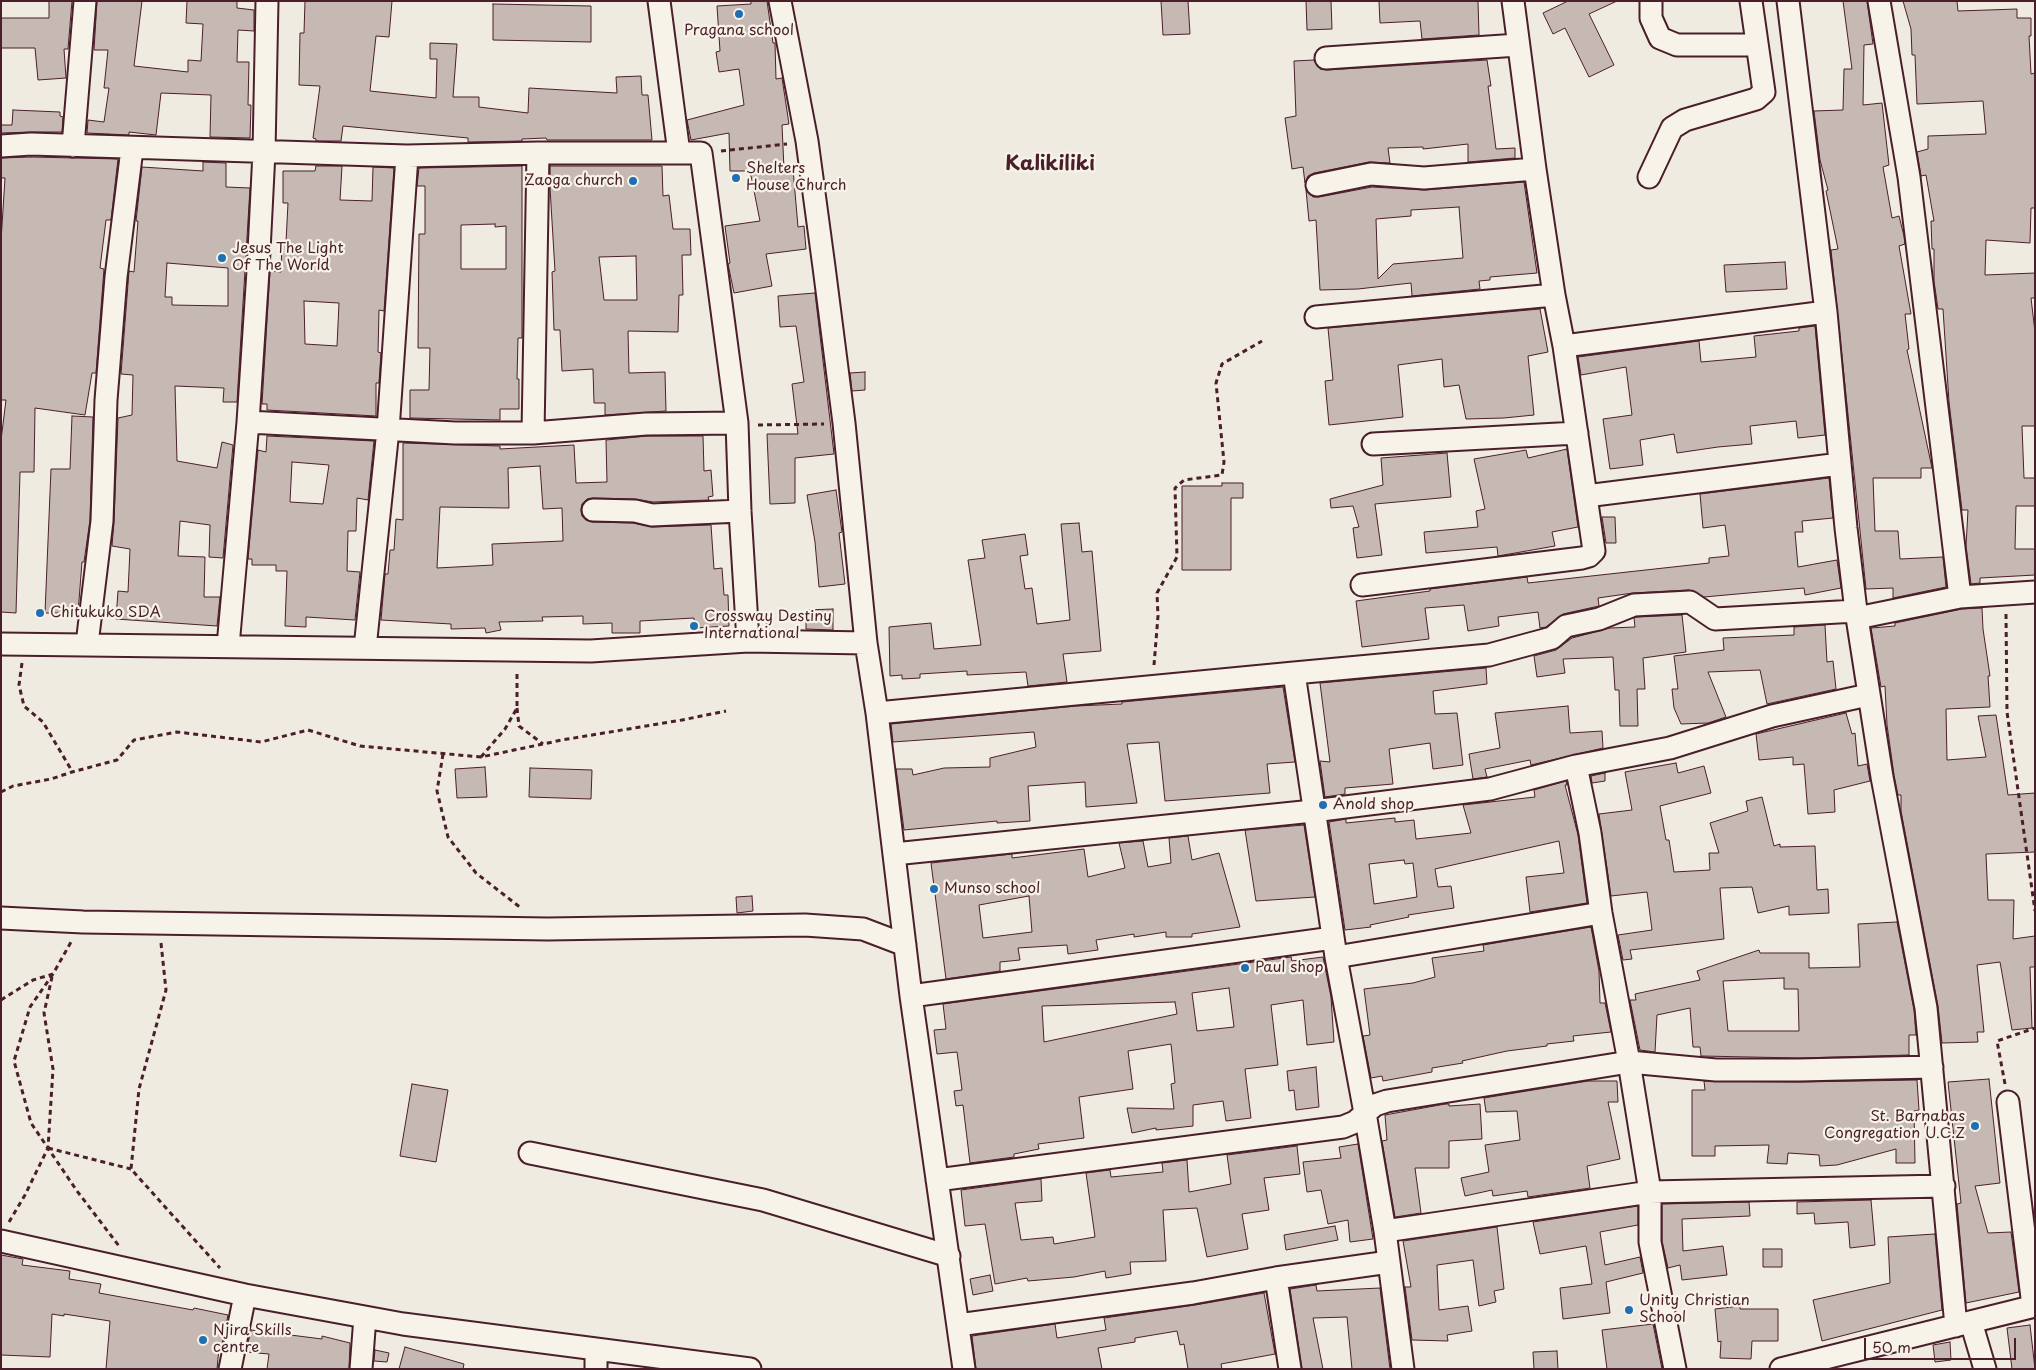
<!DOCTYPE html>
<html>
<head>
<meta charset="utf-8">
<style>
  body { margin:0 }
  #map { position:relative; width:2036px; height:1370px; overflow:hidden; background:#f0ebe0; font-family:"Playpen Sans",sans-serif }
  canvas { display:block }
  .frame { position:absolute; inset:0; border:2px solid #4a1f2b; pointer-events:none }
  .scale { position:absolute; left:1864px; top:1338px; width:152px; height:22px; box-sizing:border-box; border:2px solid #4a1f2b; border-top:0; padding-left:6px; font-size:15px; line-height:18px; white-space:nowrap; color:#4a1f2b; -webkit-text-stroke:4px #f7f3e8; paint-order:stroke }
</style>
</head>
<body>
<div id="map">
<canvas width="2036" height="1370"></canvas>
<div class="frame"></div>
<div class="scale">50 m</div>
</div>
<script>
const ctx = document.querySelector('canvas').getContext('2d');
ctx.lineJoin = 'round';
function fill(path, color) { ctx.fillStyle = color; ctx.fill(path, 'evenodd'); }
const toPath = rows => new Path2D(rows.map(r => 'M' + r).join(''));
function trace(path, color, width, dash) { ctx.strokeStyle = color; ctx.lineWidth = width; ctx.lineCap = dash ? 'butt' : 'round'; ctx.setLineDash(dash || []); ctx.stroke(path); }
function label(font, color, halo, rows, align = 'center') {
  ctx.font = font + ' "Playpen Sans",sans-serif'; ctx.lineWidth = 4.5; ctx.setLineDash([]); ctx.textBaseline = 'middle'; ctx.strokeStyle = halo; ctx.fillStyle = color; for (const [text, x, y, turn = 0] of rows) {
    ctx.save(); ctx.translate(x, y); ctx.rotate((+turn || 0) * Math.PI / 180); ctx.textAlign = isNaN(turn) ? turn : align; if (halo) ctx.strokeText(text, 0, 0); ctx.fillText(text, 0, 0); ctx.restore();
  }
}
const building = toPath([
  [49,1,72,1,68,49,64,49,66,78,38,80,35,48,1,48,1,18,49,18,49,1],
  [97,1,142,1,134,66,188,72,188,60,201,61,203,24,186,23,187,1,237,1,237,8,254,10,254,31,238,30,237,62,249,62,248,105,251,105,250,138,210,137,211,95,161,93,156,135,129,132,129,135,87,133,88,120,104,122,109,88,104,88,108,50,94,50,97,1],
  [305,1,392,1,389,37,376,36,370,91,436,98,437,59,430,59,430,43,457,44,453,97,479,97,479,107,528,113,529,88,617,93,616,77,641,76,642,95,648,95,652,140,547,140,546,138,522,139,522,141,468,142,468,138,343,126,341,141,316,141,316,139,313,138,320,86,299,85,300,33,304,33,305,1],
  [751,1,767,1,773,43,775,43,776,79,782,78,789,124,782,125,784,169,793,169,798,227,804,226,806,249,766,254,772,286,734,293,728,264,730,263,725,226,760,221,750,171,730,171,729,133,691,140,687,120,744,105,739,69,719,72,716,52,720,51,717,6,751,4,751,1],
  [1161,1,1188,1,1190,34,1163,35,1161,1],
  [1306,1,1331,1,1332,29,1307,30,1306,1],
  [1379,1,1478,1,1479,35,1422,39,1420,21,1380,23,1379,1],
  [1568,1,1617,1,1589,14,1614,65,1589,77,1565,28,1553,34,1543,13,1568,1],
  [1843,1,1867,1,1873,44,1864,45,1863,105,1882,103,1889,165,1883,167,1892,218,1899,216,1904,236,1905,244,1899,246,1911,314,1905,314,1909,349,1907,350,1932,468,1921,468,1921,478,1873,478,1875,531,1898,531,1900,559,1943,557,1946,587,1893,598,1893,588,1866,589,1831,250,1838,249,1826,191,1828,190,1820,160,1814,111,1843,110,1844,69,1852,69,1843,1],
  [1903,1,1957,1,1958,11,2017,9,2017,18,2031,18,2031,36,2029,36,2031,74,2035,73,2035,208,2031,208,2030,243,1986,240,1985,275,2035,273,2035,298,2031,298,2035,332,2035,426,2022,426,2024,478,2035,478,2035,506,2016,506,2015,549,2035,549,2035,575,1980,578,1980,583,1971,584,1966,546,1968,510,1962,510,1949,402,1943,309,1938,309,1934,281,1934,249,1932,249,1931,221,1934,221,1926,175,1921,176,1917,152,1928,149,1928,136,1986,134,1983,101,1917,104,1915,55,1912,55,1911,29,1903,1],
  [493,4,591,6,591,42,493,40,493,4],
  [1314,60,1320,69,1327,70,1487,60,1491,86,1488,86,1496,149,1515,148,1515,158,1468,162,1468,144,1423,149,1423,147,1388,148,1390,163,1369,162,1314,173,1308,176,1305,183,1303,167,1292,169,1285,118,1296,116,1294,61,1314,60],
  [13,110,60,112,60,116,63,117,62,132,31,132,1,133,1,125,12,125,13,110],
  [31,157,118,159,111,220,106,220,100,268,104,269,96,373,92,373,85,415,35,408,34,472,20,472,16,613,1,612,1,440,6,400,1,400,1,241,5,178,1,178,1,158,31,157],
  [203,162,226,163,226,187,250,188,237,402,223,402,224,388,175,386,177,461,217,468,222,442,233,445,223,558,209,557,210,525,180,521,178,556,205,557,204,597,220,597,217,626,116,619,118,591,128,592,130,549,112,546,114,522,118,418,132,415,133,375,121,374,129,271,134,272,138,221,136,221,142,167,203,171,203,162],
  [167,263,228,268,228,306,172,305,172,297,165,297,167,263],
  [316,166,342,166,340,200,372,201,373,167,394,168,384,311,379,310,378,352,381,353,379,383,376,383,376,416,267,410,267,404,262,404,270,271,281,272,282,242,286,242,288,203,283,203,283,171,315,171,316,166],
  [304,301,339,303,337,346,305,344,304,301],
  [522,166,522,338,518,338,517,379,519,379,519,409,500,409,500,420,410,418,410,390,429,390,430,348,418,348,419,234,425,234,425,186,417,186,419,168,522,166],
  [495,224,495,227,506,226,506,269,461,269,461,225,495,224],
  [550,166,662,166,663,196,669,195,673,229,690,229,691,255,682,255,683,295,679,295,678,332,628,331,629,373,665,372,666,411,605,415,605,403,594,403,593,369,562,371,560,330,554,330,552,272,555,271,550,188,550,166],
  [636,256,637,300,604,300,599,257,636,256],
  [1524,182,1537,273,1490,277,1490,280,1479,281,1480,289,1412,296,1411,283,1358,289,1320,290,1316,220,1309,221,1306,190,1313,197,1319,197,1372,187,1425,190,1524,182],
  [1459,207,1463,258,1393,264,1378,279,1376,219,1411,216,1411,210,1459,207],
  [1785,262,1787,289,1726,292,1724,265,1785,262],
  [815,293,834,454,795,458,795,503,770,504,767,434,798,434,792,384,804,382,796,326,780,327,778,296,815,293],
  [1540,309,1548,352,1528,356,1534,415,1504,418,1466,419,1459,385,1444,387,1442,359,1398,365,1403,417,1329,425,1325,381,1333,380,1328,328,1540,309],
  [1815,326,1825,435,1798,438,1796,421,1750,426,1752,444,1718,447,1677,453,1674,434,1640,440,1643,465,1610,469,1603,419,1632,415,1626,367,1581,375,1578,357,1699,341,1701,362,1756,357,1754,336,1799,331,1799,328,1815,326],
  [865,372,865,390,852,391,850,373,865,372],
  [72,416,93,417,90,520,84,562,82,562,78,613,45,613,51,469,70,469,72,416],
  [267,436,374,441,368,500,357,498,356,531,348,531,347,571,360,572,355,620,306,617,306,627,285,626,287,571,276,571,276,565,252,565,252,559,248,559,258,450,266,452,267,436],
  [292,462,329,465,323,504,290,502,292,462],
  [647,436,703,436,704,471,711,470,713,496,708,497,709,500,653,502,635,499,593,498,587,499,582,504,581,510,582,516,586,520,592,522,633,523,652,527,711,525,714,569,722,568,724,595,728,595,729,626,695,628,694,618,640,621,640,633,612,633,612,623,583,624,583,616,542,617,543,621,499,622,501,630,486,633,485,628,451,629,451,624,381,620,385,574,388,574,390,550,394,550,396,519,403,520,403,443,500,446,500,449,574,445,576,483,607,482,606,440,647,436],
  [540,466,543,509,562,508,563,541,492,544,493,565,437,568,440,507,509,508,508,468,540,466],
  [1567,449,1578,527,1552,532,1555,546,1498,556,1497,547,1426,553,1424,532,1478,527,1476,511,1485,509,1474,459,1526,450,1528,458,1567,449],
  [1447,453,1451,497,1375,504,1382,555,1357,558,1353,528,1359,527,1353,506,1331,508,1330,499,1383,485,1381,458,1447,453],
  [1829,478,1833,518,1802,521,1803,532,1795,532,1798,567,1837,560,1841,588,1805,595,1804,588,1704,597,1689,590,1633,593,1598,598,1599,606,1563,614,1546,627,1540,628,1538,612,1498,617,1499,626,1468,631,1464,605,1425,608,1429,639,1362,647,1356,601,1430,591,1430,589,1527,577,1528,583,1709,563,1709,558,1729,556,1725,525,1703,528,1700,494,1829,478],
  [1222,483,1243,483,1243,498,1231,498,1231,570,1182,570,1182,486,1222,486,1222,483],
  [836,490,842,532,839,533,845,584,819,587,815,542,807,495,836,490],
  [1602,517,1615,517,1616,543,1606,543,1602,517],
  [1079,523,1082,552,1092,551,1101,651,1063,654,1067,682,1028,686,1026,672,967,675,967,671,920,674,920,678,902,679,902,675,890,676,889,627,931,623,934,649,981,645,968,560,985,558,982,540,1025,534,1028,555,1020,556,1025,589,1032,588,1037,624,1070,620,1061,524,1079,523],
  [1982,608,1983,629,1990,676,1988,676,1990,707,1946,709,1947,760,1986,757,1978,716,1996,715,2008,795,2035,793,2035,852,1986,854,1988,900,2014,900,2013,939,2035,936,2035,967,2030,967,2032,1028,2012,1030,2000,962,1977,965,1984,1032,1977,1032,1978,1042,1942,1043,1938,1006,1901,811,1901,795,1898,795,1894,775,1887,725,1885,686,1881,687,1871,628,1895,626,1895,623,1962,609,1982,608],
  [833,609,833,630,806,629,806,610,833,609],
  [1682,615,1686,652,1643,658,1645,689,1637,689,1638,726,1620,726,1619,690,1615,690,1613,657,1563,659,1565,673,1537,677,1534,656,1556,650,1572,638,1610,628,1635,627,1634,618,1637,617,1682,615],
  [1825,625,1827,662,1833,661,1836,689,1767,704,1760,670,1708,672,1726,717,1708,723,1681,724,1674,708,1672,689,1678,689,1674,656,1724,650,1723,638,1794,635,1794,627,1825,625],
  [1486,668,1487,684,1433,691,1435,714,1457,713,1463,765,1433,769,1430,743,1389,749,1393,784,1345,788,1345,794,1325,797,1320,761,1330,762,1320,683,1486,668],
  [1283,687,1295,762,1267,764,1270,793,1165,801,1159,742,1127,744,1137,803,1086,807,1085,782,1028,786,1030,821,997,823,997,821,904,830,896,769,912,769,913,775,944,768,990,767,990,758,1036,747,1034,732,893,742,891,724,1076,706,1122,704,1122,702,1283,687],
  [1568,706,1570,733,1602,731,1603,748,1531,765,1530,760,1485,769,1487,777,1473,779,1469,754,1500,748,1495,713,1568,706],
  [1846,713,1852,734,1855,733,1858,766,1867,764,1870,781,1834,790,1835,812,1808,814,1804,764,1793,765,1793,757,1759,760,1756,734,1846,713],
  [1676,763,1678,773,1704,766,1711,793,1660,806,1666,840,1669,840,1674,872,1710,870,1709,853,1719,853,1710,823,1748,811,1746,801,1762,797,1774,846,1780,844,1780,847,1815,846,1817,890,1828,889,1829,913,1789,915,1789,906,1758,913,1752,887,1720,888,1724,939,1630,950,1632,959,1623,960,1618,935,1652,930,1647,892,1611,896,1599,814,1632,810,1625,772,1676,763],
  [485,767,487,797,457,798,455,769,485,767],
  [530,768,592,770,591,799,529,797,530,768],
  [1605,773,1605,781,1592,783,1591,776,1605,773],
  [1566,781,1567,785,1565,785,1578,835,1587,903,1530,912,1526,877,1564,873,1559,841,1435,869,1438,887,1451,886,1454,908,1408,915,1409,917,1370,925,1371,927,1345,930,1329,822,1346,819,1346,823,1395,818,1395,822,1414,820,1416,839,1471,833,1463,805,1535,797,1534,790,1566,781],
  [1404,860,1405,864,1413,863,1417,897,1374,904,1369,864,1404,860],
  [1304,825,1315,897,1256,901,1245,830,1304,825],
  [1188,836,1192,860,1219,853,1240,927,1192,934,1192,937,1166,937,1166,932,1134,937,1134,934,1096,940,1098,950,1068,954,1067,945,1018,948,1020,960,1000,962,1000,971,946,979,931,863,1012,854,1012,858,1084,849,1088,877,1125,868,1119,843,1143,841,1148,867,1171,863,1169,838,1188,836],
  [1029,896,1032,932,983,938,979,905,1029,896],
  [752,896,753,911,737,913,736,897,752,896],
  [1897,922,1914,1010,1916,1035,1909,1035,1909,1055,1799,1058,1701,1056,1700,1047,1693,1047,1690,1008,1657,1015,1655,1052,1640,1050,1630,1000,1636,1000,1635,994,1700,980,1697,971,1759,950,1760,953,1809,953,1809,968,1860,967,1858,924,1897,922],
  [1784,978,1784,989,1798,989,1799,1031,1728,1031,1723,981,1784,978],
  [1591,927,1599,971,1600,1003,1605,1003,1611,1032,1573,1036,1574,1041,1547,1044,1547,1046,1507,1051,1462,1061,1463,1063,1432,1068,1432,1072,1383,1081,1382,1076,1371,1078,1363,1036,1370,1035,1364,989,1413,983,1435,977,1432,958,1484,951,1483,945,1591,927],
  [1291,957,1292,961,1323,957,1331,997,1334,1042,1307,1045,1303,1000,1271,1005,1278,1065,1245,1069,1251,1118,1226,1121,1223,1101,1193,1105,1193,1126,1156,1130,1156,1128,1132,1133,1127,1108,1174,1109,1171,1084,1175,1083,1171,1044,1128,1051,1133,1089,1079,1097,1084,1138,1038,1144,1039,1149,1014,1154,1014,1157,970,1163,963,1105,956,1106,954,1091,962,1090,957,1052,937,1054,934,1030,946,1029,943,1004,1291,957],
  [1229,988,1234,1027,1197,1031,1192,993,1229,988],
  [1175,1002,1177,1014,1044,1042,1042,1006,1175,1002],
  [1316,1067,1319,1107,1296,1110,1294,1090,1289,1091,1287,1071,1316,1067],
  [1989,1079,2000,1183,1975,1186,1988,1233,2011,1232,2019,1292,1966,1303,1957,1204,1961,1203,1948,1082,1989,1079],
  [1917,1080,1919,1110,1914,1111,1915,1163,1896,1163,1896,1149,1837,1165,1820,1166,1819,1155,1788,1153,1787,1164,1767,1163,1769,1145,1715,1146,1715,1156,1692,1156,1692,1090,1705,1090,1704,1081,1799,1082,1917,1080],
  [1588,1081,1617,1081,1618,1102,1608,1102,1620,1159,1587,1166,1590,1188,1528,1197,1527,1191,1493,1196,1492,1190,1465,1196,1461,1178,1489,1172,1485,1145,1520,1140,1517,1111,1486,1112,1484,1098,1588,1081],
  [412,1084,448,1090,436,1162,400,1156,412,1084],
  [1445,1104,1449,1104,1449,1106,1480,1104,1482,1139,1449,1141,1449,1168,1415,1168,1421,1213,1395,1217,1382,1141,1387,1140,1385,1115,1445,1104],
  [1358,1144,1373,1239,1350,1242,1348,1220,1328,1224,1321,1190,1307,1192,1303,1162,1341,1158,1339,1147,1358,1144],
  [1297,1146,1300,1174,1264,1178,1269,1210,1242,1214,1248,1249,1207,1257,1197,1208,1163,1210,1166,1261,1130,1262,1131,1274,1106,1278,1105,1271,1074,1277,1028,1281,1027,1278,995,1284,985,1224,965,1226,961,1190,1041,1179,1042,1201,1015,1203,1021,1240,1053,1237,1054,1244,1095,1237,1086,1173,1110,1170,1111,1177,1163,1172,1162,1163,1187,1160,1189,1192,1231,1184,1227,1155,1297,1146],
  [1871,1200,1875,1245,1850,1248,1848,1222,1815,1224,1814,1213,1797,1214,1797,1202,1871,1200],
  [1749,1202,1750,1216,1682,1219,1683,1251,1723,1246,1727,1275,1682,1280,1680,1265,1668,1268,1662,1241,1662,1204,1749,1202],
  [1638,1206,1638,1225,1600,1232,1605,1265,1640,1257,1643,1273,1606,1282,1610,1313,1563,1319,1560,1288,1592,1284,1586,1246,1540,1254,1533,1222,1638,1206],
  [1335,1226,1338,1240,1286,1250,1284,1235,1335,1226],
  [1497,1227,1504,1289,1494,1291,1496,1302,1479,1306,1473,1260,1437,1265,1439,1310,1468,1306,1472,1331,1447,1335,1448,1341,1412,1340,1405,1287,1411,1287,1403,1241,1497,1227],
  [1935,1234,1942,1310,1822,1341,1813,1300,1890,1283,1888,1237,1935,1234],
  [1763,1249,1782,1249,1782,1267,1763,1267,1763,1249],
  [1,1255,23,1259,22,1265,70,1271,69,1279,101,1284,99,1293,193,1310,194,1308,228,1315,221,1349,219,1348,217,1369,106,1369,110,1321,64,1314,64,1316,52,1314,50,1357,1,1355,1,1255],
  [990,1275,993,1291,973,1295,970,1279,990,1275],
  [1316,1285,1317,1291,1380,1288,1390,1369,1352,1369,1347,1317,1313,1318,1323,1369,1302,1369,1290,1289,1316,1285],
  [1264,1293,1275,1354,1221,1364,1222,1369,1188,1369,1184,1344,1180,1345,1177,1331,1135,1338,1135,1342,1098,1348,1102,1369,976,1369,972,1336,1055,1324,1057,1338,1106,1330,1104,1318,1195,1305,1264,1293],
  [1740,1306,1740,1309,1778,1309,1778,1341,1752,1341,1751,1359,1720,1358,1721,1341,1718,1342,1715,1309,1740,1306],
  [1653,1324,1662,1369,1607,1369,1602,1330,1653,1324],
  [2030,1325,2035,1369,2012,1369,2007,1328,2030,1325],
  [251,1330,322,1339,322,1336,350,1343,349,1369,267,1369,269,1354,246,1352,251,1330],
  [1950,1342,1951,1360,1935,1362,1933,1345,1950,1342],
  [405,1347,464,1364,463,1369,399,1369,405,1347],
  [375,1350,389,1353,387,1362,374,1361,375,1350],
  [1557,1351,1558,1369,1534,1369,1533,1352,1557,1351]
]);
const path = toPath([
  [721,151,787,144],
  [758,425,824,424],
  [2006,614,2007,712,2035,911],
  [22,663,19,685,24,706,43,722,72,771],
  [1154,665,1158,616,1157,593,1177,557,1175,488,1184,480,1222,475,1224,462,1216,383,1222,364,1262,341],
  [517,708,519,726,543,744],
  [443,754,437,791,448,837,476,873,521,908],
  [481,757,505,729,517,708,517,670],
  [1,792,13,786,51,779,72,772,117,760,134,740,177,732,261,742,308,730,360,746,481,757,562,740,682,720,726,711],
  [161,943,166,990,139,1089,131,1169,220,1268],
  [53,974,30,1007,14,1061,31,1123,77,1191,119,1246],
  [1,1000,33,980,53,974,71,942],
  [2005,1084,1997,1041,2035,1028],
  [48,1148,131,1169],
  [9,1222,25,1195,48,1148,53,1069,44,1013,52,977]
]);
const minor = toPath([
  [659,1,679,153],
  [780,1,807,141,824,267,844,423,866,643,877,713,911,996,964,1369],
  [1651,1,1651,18,1660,38,1677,45,1757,45],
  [1788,1,1826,312,1846,528,1856,611,1882,777,1926,1008,1956,1326],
  [1879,1,1909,177,1960,597],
  [1326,58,1518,45],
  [1,146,31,144,407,156,538,153,701,153,737,423,740,511,748,641],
  [73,146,85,1],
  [1649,177,1672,128,1685,120,1756,99,1764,92,1751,1],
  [1317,185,1371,174,1424,178,1535,169],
  [1316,317,1554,295],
  [1564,346,1826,312],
  [248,422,455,433,533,433,646,424,737,423],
  [533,433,538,153],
  [1373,444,1577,433],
  [1586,496,1840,464],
  [593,510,635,511,652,515,740,511],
  [1362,585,1582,558,1589,556,1594,551,1564,346,1554,295,1535,169,1513,1],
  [1857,618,1960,597,2035,592],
  [1,644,591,651,748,641,866,643],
  [87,644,102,521,106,400,116,277,132,149],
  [228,646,248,422,258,271,264,152,267,1],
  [365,648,388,430,407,156],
  [1294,673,1489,655,1552,638,1566,626,1599,619,1634,605,1690,602,1715,619,1856,611],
  [877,713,1294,673,1336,957,1365,1113,1385,1231,1403,1369],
  [1576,766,1590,833,1601,913,1629,1062,1650,1192,1650,1242,1675,1369],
  [894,854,1313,811,1490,789,1576,766,1670,748,1772,716,1868,695],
  [1,918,83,922,548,929,805,925,863,929,905,945],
  [1336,957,1601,913],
  [911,996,1333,938],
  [2008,1102,2033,1306],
  [530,1153,763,1200,949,1256],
  [937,1180,1343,1127,1355,1122,1375,1105,1387,1101,1629,1062,1716,1070,1799,1070,1932,1067],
  [1385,1231,1650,1192,1944,1186],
  [1,1241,245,1295,403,1324,750,1369],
  [1276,1278,1290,1369],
  [1971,1322,1985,1369],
  [958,1325,1193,1293,1276,1278,1389,1262],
  [230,1369,245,1295],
  [361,1369,365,1317],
  [596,1369,596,1350],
  [1781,1369,2035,1306]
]);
const markers = [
  [739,14,5,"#1f6fb2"],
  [736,178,5,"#1f6fb2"],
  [633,181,5,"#1f6fb2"],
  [222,258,5,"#1f6fb2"],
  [40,613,5,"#1f6fb2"],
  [694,626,5,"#1f6fb2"],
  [1323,805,5,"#1f6fb2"],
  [934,889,5,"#1f6fb2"],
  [1245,968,5,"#1f6fb2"],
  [1975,1126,5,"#1f6fb2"],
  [1629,1310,5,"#1f6fb2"],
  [203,1340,5,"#1f6fb2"]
];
const poiNames = [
  ["Pragana school",739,31,"center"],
  ["Shelters",746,169],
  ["House Church",746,186],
  ["Zaoga church",623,181,"right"],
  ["Jesus The Light",232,249],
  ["Of The World",232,266],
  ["Chitukuko SDA",50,613],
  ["Crossway Destiny",704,617],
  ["International",704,634],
  ["Anold shop",1333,805],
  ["Munso school",944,889],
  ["Paul shop",1255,968],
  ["St. Barnabas",1965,1117,"right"],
  ["Congregation U.C.Z",1965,1134,"right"],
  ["Unity Christian",1639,1301],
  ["School",1639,1318],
  ["Njira Skills",213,1331],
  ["centre",213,1348]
];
const districtNames = [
  ["Kalikiliki",1050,164]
];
fill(building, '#c6b8b3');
trace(building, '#4a1f2b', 1);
trace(minor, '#4a1f2b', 25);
trace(path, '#4a1f2b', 3, [5, 4]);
trace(minor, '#f7f3e8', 21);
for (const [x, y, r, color] of markers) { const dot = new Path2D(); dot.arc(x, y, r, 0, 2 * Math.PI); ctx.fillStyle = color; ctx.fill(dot); trace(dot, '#f7f3e8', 2); }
label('15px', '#4a1f2b', '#f7f3e8', poiNames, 'left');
label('bold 20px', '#4a1f2b', '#f7f3e8', districtNames);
</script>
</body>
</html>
